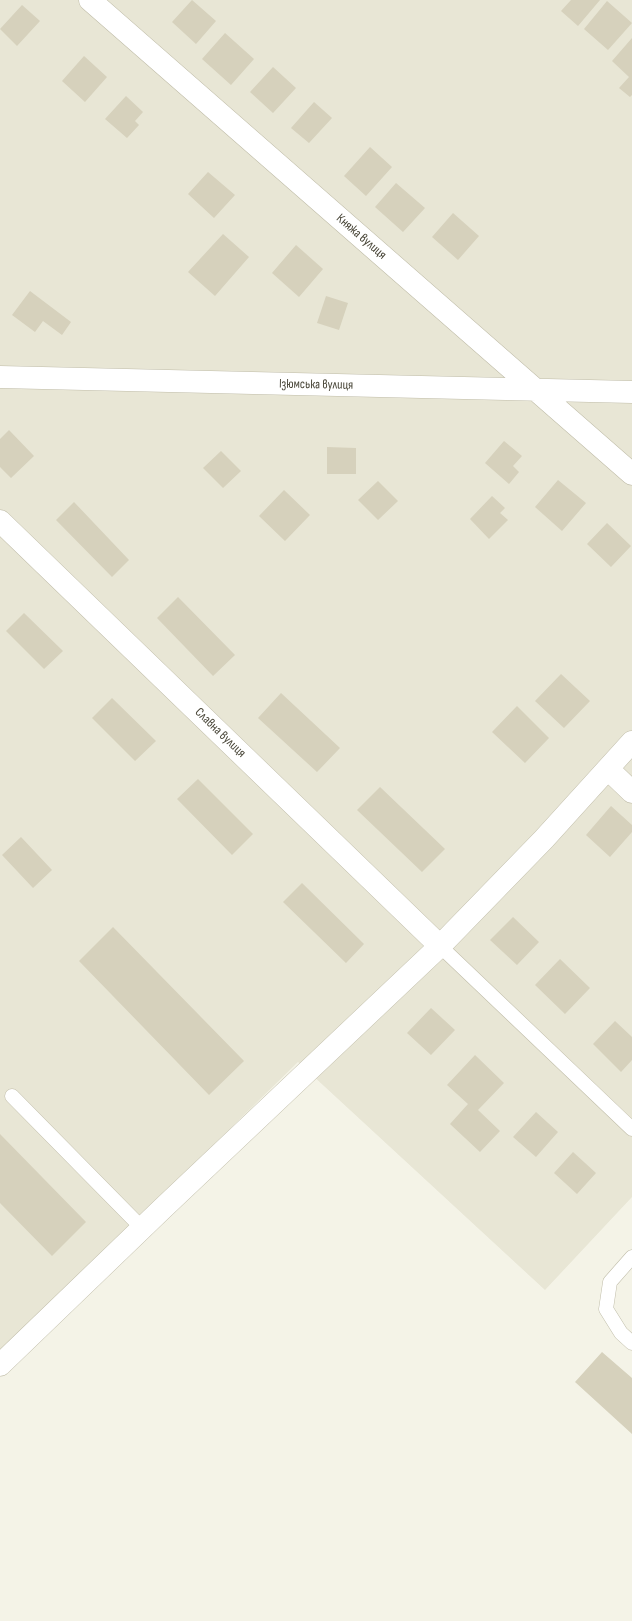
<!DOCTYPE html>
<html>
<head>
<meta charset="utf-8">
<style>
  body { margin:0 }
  canvas { display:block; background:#f4f3e7 }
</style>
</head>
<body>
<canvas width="632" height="1621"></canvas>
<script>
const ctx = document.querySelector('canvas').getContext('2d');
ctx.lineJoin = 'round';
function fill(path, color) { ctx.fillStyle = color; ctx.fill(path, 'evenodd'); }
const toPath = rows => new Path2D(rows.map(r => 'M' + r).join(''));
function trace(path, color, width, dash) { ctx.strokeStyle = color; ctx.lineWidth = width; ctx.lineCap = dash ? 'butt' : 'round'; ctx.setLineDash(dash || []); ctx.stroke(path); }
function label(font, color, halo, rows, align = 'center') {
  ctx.font = font + ' "Sofia Sans Condensed",sans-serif'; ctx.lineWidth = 4; ctx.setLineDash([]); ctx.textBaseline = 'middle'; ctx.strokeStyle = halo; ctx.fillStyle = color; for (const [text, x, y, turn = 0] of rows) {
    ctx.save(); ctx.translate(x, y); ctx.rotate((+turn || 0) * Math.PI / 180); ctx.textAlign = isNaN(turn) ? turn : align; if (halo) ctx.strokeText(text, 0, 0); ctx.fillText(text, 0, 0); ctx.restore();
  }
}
const residential = toPath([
  [0,0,632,0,632,1197,545,1290,298,1062,0,1354]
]);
const building = toPath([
  [192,0,216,21,196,44,172,22],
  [571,0,600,0,578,26,561,11],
  [607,1,632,23,608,50,584,29],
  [22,5,40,21,17,46,0,29],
  [225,33,254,59,231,85,202,59],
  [632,38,632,95,630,97,619,88,629,77,612,61],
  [84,56,107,77,85,102,62,81],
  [273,67,296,88,273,113,250,92],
  [126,96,143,112,135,121,139,125,127,138,105,119],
  [314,102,332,118,309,143,291,128],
  [370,147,392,167,366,196,344,176],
  [208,172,235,195,214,218,188,194],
  [396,183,425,208,403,232,375,207],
  [453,213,479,236,458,260,432,237],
  [223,234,249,257,215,296,188,272],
  [296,245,323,269,299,297,272,273],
  [30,291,71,322,62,335,43,321,35,332,12,315],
  [326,296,348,303,339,330,317,323],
  [9,430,34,456,11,478,0,467,0,439],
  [504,441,522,456,513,466,519,472,509,484,485,463],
  [327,447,356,448,356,474,327,474],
  [221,451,241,471,223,488,203,468],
  [558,480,586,503,562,531,535,507],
  [378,481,398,501,378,520,358,500],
  [284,490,310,515,285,541,259,516],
  [492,496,505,508,500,513,508,520,489,539,470,519],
  [74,502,129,560,112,577,56,520],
  [607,523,631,546,611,567,587,544],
  [178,597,235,655,213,676,157,618],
  [24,613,63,651,44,669,6,631],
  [561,674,590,701,564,728,535,701],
  [281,693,340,748,317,772,258,718],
  [112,698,156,741,135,761,92,718],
  [517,706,549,738,525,763,492,732],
  [198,779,253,834,232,855,177,799],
  [380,787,445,849,422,872,357,810],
  [611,806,632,825,632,832,610,857,586,835],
  [21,837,52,870,33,888,2,855],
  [302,883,364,944,346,963,283,902],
  [513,917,539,942,517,965,490,940],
  [113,927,244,1061,209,1095,79,961],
  [560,959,590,988,565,1014,535,985],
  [431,1008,455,1030,431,1055,407,1033],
  [615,1021,632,1037,632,1060,621,1072,593,1044],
  [475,1055,504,1083,478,1110,500,1131,480,1152,450,1124,468,1104,447,1085],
  [536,1112,558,1132,536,1157,513,1137],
  [0,1134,86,1222,52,1256,0,1203],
  [573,1152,596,1173,577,1194,554,1173],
  [602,1352,632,1378,632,1434,575,1382]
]);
const service = toPath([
  [440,946,632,1129],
  [12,1096,142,1228],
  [632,1257,610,1282,606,1309,621,1333,632,1343]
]);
const minor = toPath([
  [90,0,632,474],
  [0,377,632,392],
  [0,521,440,946],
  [608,769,632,792],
  [0,1365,162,1209,440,946,544,839,632,742]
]);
const streetNames = [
  ["Княжа вулиця",361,237,41],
  ["Ізюмська вулиця",316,385,1],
  ["Славна вулиця",220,733,44]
];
fill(residential, '#e8e6d5');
fill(building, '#d6d1bc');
trace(service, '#c0bda9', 15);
trace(minor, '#c0bda9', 23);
trace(service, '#fff', 14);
trace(minor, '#fff', 22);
label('13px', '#474436', '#fff', streetNames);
</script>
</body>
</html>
